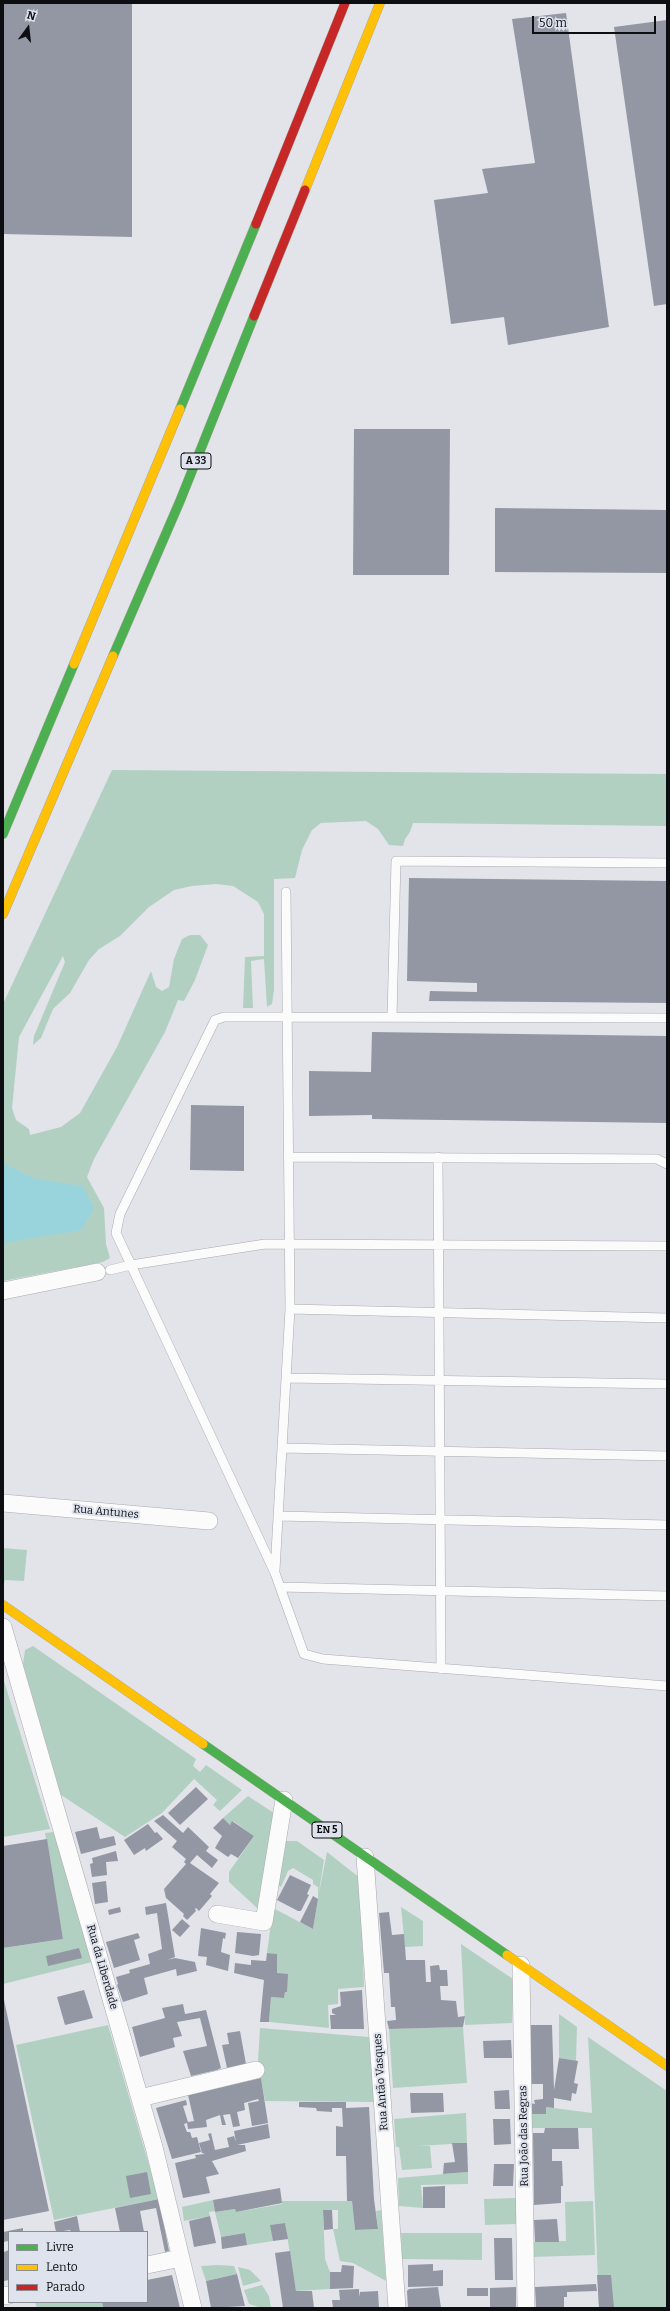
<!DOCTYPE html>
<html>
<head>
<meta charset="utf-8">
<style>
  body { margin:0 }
  #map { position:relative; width:670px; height:2311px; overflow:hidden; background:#e2e4ea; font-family:Bitter,serif }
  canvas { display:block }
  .frame { position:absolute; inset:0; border:4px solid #0c0e11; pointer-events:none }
  .legend { position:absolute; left:8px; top:2231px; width:140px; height:72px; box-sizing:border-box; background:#dee3ed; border:1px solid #8a8e95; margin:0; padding:5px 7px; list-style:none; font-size:12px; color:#0c0e11 }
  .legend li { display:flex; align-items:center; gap:8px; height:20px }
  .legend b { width:20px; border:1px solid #8a8e95 }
  .north { position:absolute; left:8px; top:8px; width:40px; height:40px; -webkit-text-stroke:3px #dee3ed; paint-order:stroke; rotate:15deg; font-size:11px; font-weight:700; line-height:16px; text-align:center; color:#0c0e11 }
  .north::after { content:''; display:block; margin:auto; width:14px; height:18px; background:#0c0e11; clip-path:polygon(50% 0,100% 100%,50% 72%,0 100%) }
  .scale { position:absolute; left:532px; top:16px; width:124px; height:18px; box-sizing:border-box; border:2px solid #0c0e11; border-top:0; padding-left:5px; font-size:12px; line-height:14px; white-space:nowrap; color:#0c0e11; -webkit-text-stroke:3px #dee3ed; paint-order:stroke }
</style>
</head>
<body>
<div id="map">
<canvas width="670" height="2311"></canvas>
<div class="frame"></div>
<ul class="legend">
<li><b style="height:5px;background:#4caf50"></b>Livre</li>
<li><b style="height:5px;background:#ffc107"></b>Lento</li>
<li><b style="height:5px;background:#c62828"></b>Parado</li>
</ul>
<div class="north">N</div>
<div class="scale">50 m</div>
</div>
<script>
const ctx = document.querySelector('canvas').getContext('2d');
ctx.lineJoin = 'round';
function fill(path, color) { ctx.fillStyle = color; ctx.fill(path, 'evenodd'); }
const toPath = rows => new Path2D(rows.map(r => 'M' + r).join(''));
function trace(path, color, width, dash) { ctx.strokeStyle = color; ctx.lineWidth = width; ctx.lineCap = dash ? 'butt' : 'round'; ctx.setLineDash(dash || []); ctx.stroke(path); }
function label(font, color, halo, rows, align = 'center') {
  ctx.font = font + ' Bitter,serif'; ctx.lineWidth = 4; ctx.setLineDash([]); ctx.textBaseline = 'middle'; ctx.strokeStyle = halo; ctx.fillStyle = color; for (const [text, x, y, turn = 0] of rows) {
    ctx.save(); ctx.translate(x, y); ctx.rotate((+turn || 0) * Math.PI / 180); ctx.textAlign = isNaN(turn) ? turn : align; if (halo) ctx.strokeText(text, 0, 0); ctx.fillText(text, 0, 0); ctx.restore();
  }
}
const green = toPath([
  [112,770,667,774,667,826,413,823,410,832,405,839,403,846,389,845,378,829,366,821,321,823,312,830,302,850,295,878,274,879,274,990,272,1004,267,1007,264,959,251,961,253,1008,243,1008,245,957,264,956,264,914,258,902,233,886,216,884,192,886,174,890,149,907,120,936,99,949,89,960,70,993,53,1009,41,1038,33,1045,34,1036,65,962,63,956,19,1037,12,1108,16,1120,29,1129,30,1135,61,1127,80,1113,117,1047,151,971,156,987,162,991,169,987,174,959,182,939,190,935,200,935,208,945,195,980,184,1001,178,1000,165,1032,94,1159,87,1177,104,1208,106,1244,110,1258,103,1262,3,1281,3,1004],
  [3,1548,27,1550,24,1581,5,1580,3,1585],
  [33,1646,196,1759,193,1766,200,1772,206,1765,242,1790,220,1811,213,1805,217,1800,194,1779,162,1813,125,1837,61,1795,23,1664,25,1650],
  [3,1678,50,1829,3,1837],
  [248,1796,277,1815,258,1909,229,1882,229,1872,254,1836,233,1821,230,1825,223,1818],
  [54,1832,92,1962,3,1984,3,1948,63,1939,45,1833],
  [286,1841,297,1841,324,1860,318,1898,327,1852,360,1878,364,1987,338,1989,338,2004,328,2005,329,2028,269,2022,271,1997,284,1998,285,1992,277,1973,277,1954,267,1953,273,1908,313,1929,318,1899,318,1887,313,1884,313,1880,293,1868,288,1871,281,1887,277,1885,283,1844],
  [401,1907,423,1921,423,1946,405,1947],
  [461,1944,513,1979,512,2023,465,2025],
  [559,2014,577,2027,576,2061,559,2058],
  [108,2025,159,2199,54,2220,16,2045],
  [463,2027,467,2083,393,2088,389,2029],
  [260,2028,369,2037,374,2102,265,2101,258,2061],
  [588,2037,667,2091,667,2308,599,2308,592,2128,530,2128,529,2114,546,2114,546,2107,592,2113],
  [466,2113,467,2143,419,2146,430,2146,432,2168,402,2170,399,2147,396,2147,394,2119],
  [468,2172,468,2184,421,2185,423,2208,399,2206,398,2178],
  [516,2198,518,2224,485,2225,484,2199],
  [213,2200,215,2211,209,2212,210,2216,184,2221,182,2207],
  [282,2201,352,2201,355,2230,378,2229,376,2211,381,2210,386,2281,353,2263,340,2261,333,2229,338,2229,338,2210,323,2210,325,2259,330,2272,330,2289,296,2291,285,2223,271,2225,273,2241,247,2245,245,2233,221,2237,215,2212,235,2209,236,2212,282,2204],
  [593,2201,595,2255,532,2257,531,2242,566,2241,565,2202],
  [401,2233,482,2233,482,2260,402,2259],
  [218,2265,234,2266,237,2274,206,2281,201,2266],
  [238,2267,250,2270,261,2281,243,2286],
  [262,2285,269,2296,271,2308,262,2308,249,2304,244,2290],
  [35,2302,102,2302,103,2308,37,2308]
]);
const water = toPath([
  [3,1163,35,1179,83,1186,94,1208,82,1230,3,1243]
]);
const building = toPath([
  [3,3,132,3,132,237,3,234],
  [566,13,609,327,508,345,504,317,451,324,434,200,488,193,482,169,535,163,512,19],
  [667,20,667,304,654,306,614,27],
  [354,429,450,429,449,575,353,575],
  [495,508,667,510,667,573,495,572],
  [409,878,667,881,667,1003,429,1001,430,991,477,992,477,983,407,981],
  [372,1032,667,1036,667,1123,372,1119,372,1115,309,1116,309,1071,371,1072],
  [191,1105,244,1106,244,1171,190,1170],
  [196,1787,208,1799,180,1825,168,1813],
  [163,1815,183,1833,188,1827,209,1847,206,1851,218,1860,212,1868,197,1855,190,1863,219,1883,210,1894,212,1896,199,1911,196,1908,195,1909,196,1911,187,1920,183,1916,184,1914,166,1898,164,1889,186,1864,184,1862,186,1859,172,1847,177,1841,154,1821],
  [223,1818,230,1825,232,1821,254,1836,238,1858,231,1854,228,1857,215,1848,222,1836,213,1828],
  [148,1824,155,1833,157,1832,163,1839,146,1851,145,1848,134,1855,124,1840],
  [97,1827,100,1839,114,1836,116,1845,81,1854,75,1832],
  [47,1839,63,1939,3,1948,3,1846],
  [116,1851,118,1861,106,1862,107,1875,92,1877,90,1864,93,1863,92,1858],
  [290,1875,311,1885,307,1894,309,1895,301,1911,298,1911,277,1900],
  [106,1881,108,1902,95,1904,92,1883],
  [313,1896,318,1899,313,1929,300,1922],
  [166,1903,175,1957,167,1960,175,1958,195,1962,197,1971,177,1976,176,1969,144,1978,148,1994,123,2002,117,1985,118,1984,116,1977,130,1973,129,1970,150,1964,148,1954,162,1949,157,1913,146,1915,145,1907],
  [120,1907,121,1912,109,1915,108,1910],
  [389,1912,392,1935,404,1934,406,1960,425,1960,426,1982,431,1982,430,1966,439,1965,440,1970,447,1970,448,1986,440,1986,441,2000,456,2001,458,2017,465,2016,463,2027,389,2029,387,2021,396,2020,395,2007,391,2007,389,1973,384,1973,379,1913],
  [182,1919,190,1926,180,1937,172,1930],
  [201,1928,226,1933,225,1939,223,1938,221,1952,230,1955,228,1971,206,1965,207,1957,198,1956],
  [237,1932,261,1934,259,1955,253,1956,235,1953],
  [138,1933,140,1938,134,1940,140,1960,114,1968,106,1942],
  [79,1948,82,1958,48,1966,46,1956],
  [267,1953,277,1954,277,1973,288,1974,287,1992,285,1992,284,1998,271,1997,269,2022,260,2022,264,1980,234,1973,235,1963,251,1965,251,1960,266,1961],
  [84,1990,93,2018,65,2025,57,1997],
  [362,1990,364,2029,331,2029,330,2015,336,2015,332,2013,332,2009,341,2006,340,1992],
  [3,1995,49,2211,3,2220],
  [183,2004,185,2014,206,2010,221,2068,217,2070,191,2076,183,2051,207,2046,200,2018,177,2022,182,2036,173,2038,175,2047,140,2057,132,2027,165,2018,162,2008],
  [529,2025,552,2025,554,2090,559,2058,578,2061,574,2083,578,2084,576,2094,572,2093,571,2101,554,2098,554,2108,546,2107,546,2114,532,2114,530,2103,535,2104,534,2100,543,2099,543,2084,530,2084],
  [240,2031,246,2064,227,2068,222,2045,229,2044,227,2033],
  [511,2040,512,2058,484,2058,483,2041],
  [261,2078,268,2123,252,2126,248,2103,259,2101,258,2099,244,2103,245,2110,237,2112,240,2126,233,2127,230,2114,223,2115,226,2125,222,2125,220,2115,206,2120,207,2127,188,2129,187,2123,184,2124,187,2132,190,2132,192,2138,197,2137,201,2152,172,2159,156,2108,186,2100,187,2105,183,2106,188,2122,194,2121,188,2095],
  [509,2090,510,2109,495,2109,494,2091],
  [410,2093,443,2093,444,2112,411,2113],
  [299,2102,346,2102,346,2108,369,2107,374,2199,378,2229,355,2230,352,2201,347,2201,346,2156,336,2156,336,2126,343,2127,342,2108,332,2108,332,2112,317,2111,316,2108,299,2107],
  [493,2119,510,2119,511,2144,494,2145],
  [268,2124,270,2138,237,2145,245,2145,246,2151,212,2161,219,2174,206,2177,210,2193,183,2198,175,2163,196,2158,195,2155,205,2154,202,2153,199,2143,210,2140,208,2134,211,2133,215,2150,229,2147,227,2138,234,2136,236,2142,234,2131],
  [545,2128,578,2128,579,2149,552,2149,552,2161,562,2161,563,2186,561,2186,561,2203,534,2205,533,2133,544,2133],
  [452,2143,467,2143,468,2172,443,2174,444,2163,455,2162],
  [494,2164,514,2164,513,2186,493,2186],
  [147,2172,151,2194,130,2198,126,2176],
  [445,2186,445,2208,423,2208,423,2187],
  [280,2188,282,2203,236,2212,235,2209,215,2212,213,2200],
  [159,2199,169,2251,165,2252,156,2208,140,2211,144,2232,120,2232,115,2208],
  [323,2210,332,2210,333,2229,324,2230],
  [77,2216,80,2232,71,2232,70,2230,56,2232,54,2222],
  [210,2216,216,2243,194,2247,189,2221],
  [557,2219,559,2242,535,2242,534,2220],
  [285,2223,288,2239,273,2241,270,2225],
  [23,2228,23,2232,9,2232,9,2241,3,2242,3,2232],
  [245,2233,247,2245,222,2249,221,2237],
  [494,2238,512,2238,513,2280,495,2280],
  [9,2250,9,2280,4,2281,4,2252],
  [290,2251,296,2291,312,2291,314,2308,283,2308,275,2253],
  [433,2264,433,2271,443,2270,443,2286,408,2287,408,2265],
  [342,2265,354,2266,353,2288,330,2289,330,2272,341,2272],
  [237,2274,245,2306,211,2308,206,2281],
  [172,2275,180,2308,103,2308,102,2302,147,2302,147,2280],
  [597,2275,611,2275,614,2308,599,2308],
  [596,2284,597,2291,567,2292,567,2297,564,2297,564,2308,536,2308,535,2287],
  [438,2287,441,2308,408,2308,407,2291,409,2289],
  [516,2287,516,2308,490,2308,490,2288],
  [467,2288,488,2288,488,2296,467,2296],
  [359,2289,359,2297,360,2292,378,2291,379,2308,333,2308,332,2300,340,2300,339,2290]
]);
const lane = toPath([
  [392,1017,396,861,667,863],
  [667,1018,287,1017,224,1017,215,1020,120,1214,116,1233,131,1265,265,1244,667,1246],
  [288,1157,657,1159,667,1164],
  [438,1157,441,1669],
  [110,1270,131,1265,275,1573,304,1654,323,1659,667,1686],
  [290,1309,667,1318],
  [286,1378,667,1384],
  [282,1448,667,1456],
  [279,1516,667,1525],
  [275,1570,290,1309,286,892],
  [280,1587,667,1596]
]);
const street = toPath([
  [3,1291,97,1272],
  [3,1503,209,1521],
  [3,1627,154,2147,193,2308],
  [365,1857,397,2308],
  [217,1914,264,1922,284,1800],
  [521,1965,526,2308],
  [140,2098,256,2070],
  [147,2265,181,2258],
  [3,2296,9,2295]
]);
const fast = toPath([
  [180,409,256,224],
  [113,656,180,501,254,316],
  [3,834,74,664],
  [203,1744,507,1955]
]);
const slow = toPath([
  [305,190,380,3],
  [74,664,180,409],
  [3,914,113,656],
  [3,1605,203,1744],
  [507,1955,667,2066]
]);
const jam = toPath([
  [256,224,345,3],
  [254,316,305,190]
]);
const shields = [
  [196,461,30],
  [327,1830,30]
];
const shieldNames = [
  ["A 33",196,461],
  ["EN 5",327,1830]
];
const streetNames = [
  ["Rua Antunes",106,1512,5],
  ["Rua da Liberdade",102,1967,74],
  ["Rua Antão Vasques",381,2082,-94],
  ["Rua João das Regras",524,2136,-91]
];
fill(green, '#b2d0c1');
fill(water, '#99d4dd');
fill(building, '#9297a3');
trace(lane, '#a8aaaf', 10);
trace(street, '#a8aaaf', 18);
trace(fast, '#afa6a1', 10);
trace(slow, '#afa6a1', 10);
trace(jam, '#afa6a1', 10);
trace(lane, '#fbfbfc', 9);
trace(street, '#fbfbfc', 17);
trace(fast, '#4caf50', 9);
trace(slow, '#ffc107', 9);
trace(jam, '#c62828', 9);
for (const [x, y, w] of shields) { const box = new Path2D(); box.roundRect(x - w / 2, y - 8, w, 16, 3); ctx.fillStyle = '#dee3ed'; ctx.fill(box); trace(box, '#0c0e11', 1); }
label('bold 10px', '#0c0e11', null, shieldNames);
label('11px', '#0c0e11', '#dee3ed', streetNames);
</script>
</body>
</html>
